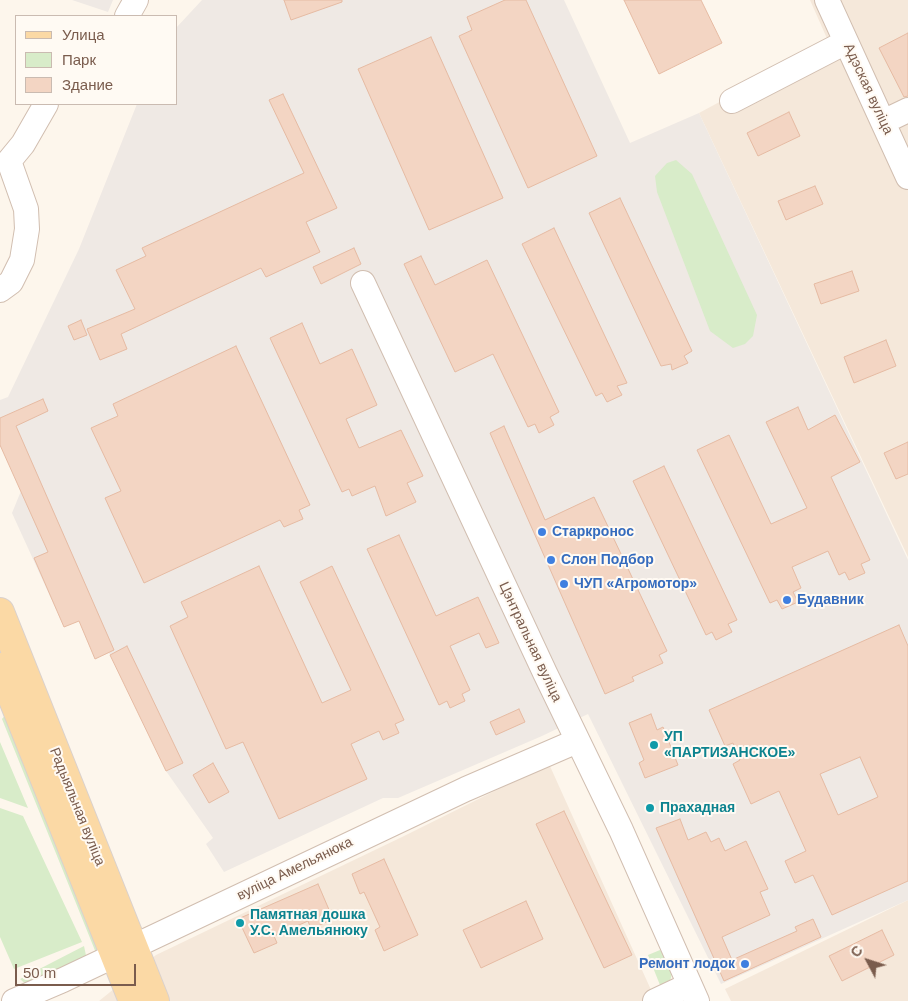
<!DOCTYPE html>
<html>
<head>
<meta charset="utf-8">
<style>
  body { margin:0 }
  #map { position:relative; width:908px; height:1001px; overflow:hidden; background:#fdf6ec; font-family:Arial,sans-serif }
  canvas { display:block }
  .legend { position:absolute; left:15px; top:15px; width:162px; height:90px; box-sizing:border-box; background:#fffaf3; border:1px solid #cabbb1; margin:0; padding:6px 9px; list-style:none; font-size:15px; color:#7a5c4d }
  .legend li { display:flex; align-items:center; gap:10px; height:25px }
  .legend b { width:25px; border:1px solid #cabbb1 }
  .north { position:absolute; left:843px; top:936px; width:50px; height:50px; -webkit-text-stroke:4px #fffaf3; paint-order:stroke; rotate:310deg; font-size:14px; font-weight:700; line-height:20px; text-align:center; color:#7a5c4d }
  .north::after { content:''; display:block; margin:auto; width:18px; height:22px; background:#7a5c4d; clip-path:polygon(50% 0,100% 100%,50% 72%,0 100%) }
  .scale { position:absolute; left:15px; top:964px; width:121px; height:22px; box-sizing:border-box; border:2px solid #7a5c4d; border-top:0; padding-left:6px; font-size:15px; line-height:18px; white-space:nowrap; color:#7a5c4d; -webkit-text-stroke:4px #fffaf3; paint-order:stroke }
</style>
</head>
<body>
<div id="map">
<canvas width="908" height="1001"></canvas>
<ul class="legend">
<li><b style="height:6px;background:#fbd9a5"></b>Улица</li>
<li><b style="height:14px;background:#d8ecc9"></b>Парк</li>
<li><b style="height:14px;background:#f3d5c3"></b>Здание</li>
</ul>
<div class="north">С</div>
<div class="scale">50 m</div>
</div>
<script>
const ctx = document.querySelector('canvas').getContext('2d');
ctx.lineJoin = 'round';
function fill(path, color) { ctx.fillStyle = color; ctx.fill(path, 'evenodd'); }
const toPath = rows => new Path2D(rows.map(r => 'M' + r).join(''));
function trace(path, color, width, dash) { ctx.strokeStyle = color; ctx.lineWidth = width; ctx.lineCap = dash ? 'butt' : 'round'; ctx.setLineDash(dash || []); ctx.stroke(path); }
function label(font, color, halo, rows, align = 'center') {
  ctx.font = font + ' Arial,sans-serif'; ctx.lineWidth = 4; ctx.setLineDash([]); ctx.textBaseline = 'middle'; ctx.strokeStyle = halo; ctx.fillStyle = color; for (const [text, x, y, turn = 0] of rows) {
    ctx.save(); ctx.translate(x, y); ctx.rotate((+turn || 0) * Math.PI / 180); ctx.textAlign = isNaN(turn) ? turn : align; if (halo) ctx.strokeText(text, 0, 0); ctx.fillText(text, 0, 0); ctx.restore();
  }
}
const residential = toPath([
  [810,0,908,0,908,557,699,113,829,43],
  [549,764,656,1001,99,1001,156,955,402,837],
  [908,900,908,1001,731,1001,725,989]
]);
const industrial = toPath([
  [72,0,113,0,108,12],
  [202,0,564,0,630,143,699,113,908,560,908,900,721,984,588,714,542,736,398,798,383,798,224,872,206,844,213,838,166,771,109,653,95,659,79,621,64,627,12,513,21,491,0,445,0,400,8,397,79,249,137,104,176,104,176,28]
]);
const green = toPath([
  [676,160,692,174,757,315,753,336,745,344,733,348,710,331,657,192,655,176,667,163],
  [6,714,99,947,96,953,2,719],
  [0,742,28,808,0,798],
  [0,808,23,816,82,942,14,969,0,937],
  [84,946,87,960,29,987,20,979],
  [660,950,664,955,672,974,670,981,660,985,648,955]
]);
const building = toPath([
  [284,0,342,0,342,2,291,20,284,0],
  [505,0,526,0,597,156,528,188,459,36,472,30,467,17,505,0],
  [624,0,701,0,722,43,659,74,624,0],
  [908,33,908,96,904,97,879,48,908,33],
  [431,37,503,198,429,230,358,69,431,37],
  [283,94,337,208,306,222,320,252,266,277,261,268,121,334,127,349,100,360,87,329,135,309,116,270,146,256,142,248,304,173,269,100,283,94],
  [789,112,800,136,758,156,747,133,789,112],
  [815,186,823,204,786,220,778,201,815,186],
  [620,198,692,351,684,356,688,363,672,370,671,364,661,366,589,213,620,198],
  [554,228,627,383,617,386,622,395,607,402,602,393,596,396,522,244,554,228],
  [354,248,361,264,321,284,313,267,354,248],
  [421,256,435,285,487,260,559,412,550,417,554,425,539,433,535,424,528,427,493,354,455,372,404,264,421,256],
  [852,271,859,291,821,304,814,284,852,271],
  [81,320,87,335,74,340,68,326,81,320],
  [302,323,320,364,352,349,377,405,346,419,359,448,401,430,423,476,407,483,416,502,386,516,375,486,352,496,349,489,342,492,270,338,302,323],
  [886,340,896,366,854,383,844,357,886,340],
  [236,346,310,505,299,510,303,519,284,527,280,520,144,583,105,498,121,491,91,428,118,416,113,404,236,346],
  [43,399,48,411,16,426,114,650,95,659,79,621,64,627,34,558,48,552,0,445,0,418,43,399],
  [798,407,808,430,835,415,860,462,831,477,870,560,861,564,865,573,849,580,845,572,839,575,828,551,792,567,801,588,793,592,798,602,782,609,777,600,770,603,697,450,729,435,771,524,807,508,766,422,798,407],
  [504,426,545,520,594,497,667,651,659,655,663,663,632,677,634,681,605,694,490,433,504,426],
  [908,442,908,474,896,479,884,453,908,442],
  [664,466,737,620,728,624,732,632,716,640,712,632,706,635,633,481,664,466],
  [399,535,436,616,478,597,499,643,486,648,479,633,450,646,470,690,462,694,465,701,450,708,447,701,439,705,367,549,399,535],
  [259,566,322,703,351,690,300,582,332,566,404,720,395,724,399,733,383,740,379,731,351,744,367,779,279,819,243,742,226,749,170,626,188,617,181,602,259,566],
  [899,625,908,646,908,881,832,915,813,875,795,883,785,861,806,851,779,791,751,804,733,764,740,760,733,743,725,746,709,710,899,625],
  [860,757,878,797,838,815,820,774,860,757],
  [127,646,183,763,166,771,110,655,127,646],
  [519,709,525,722,496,735,490,722,519,709],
  [651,714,657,730,663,727,678,765,645,778,639,763,644,760,629,723,651,714],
  [213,763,229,792,209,803,193,775,213,763],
  [564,811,632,955,604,968,536,824,564,811],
  [680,819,688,840,706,832,711,842,719,838,725,851,746,841,768,889,760,892,770,915,722,937,732,960,797,931,795,927,813,919,821,937,724,981,656,828,680,819],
  [384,859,418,935,384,951,375,930,380,927,364,892,360,894,352,874,384,859],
  [318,884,333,919,311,929,308,921,274,936,277,943,254,953,238,919,318,884],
  [526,901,543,939,481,968,463,930,526,901],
  [882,930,894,955,842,981,829,956,882,930]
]);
const minor = toPath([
  [827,0,908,177],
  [127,16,136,0],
  [732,101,846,42],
  [883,122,908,110],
  [363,283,545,673,621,830,697,1001],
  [0,290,11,282,22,260,27,229,26,209,9,161,23,144,46,104],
  [14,1001,63,980,466,789,577,741],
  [655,1001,689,985]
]);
const major = toPath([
  [0,612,155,1001],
  [0,667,133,1001]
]);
const markers = [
  [542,532,5,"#3f7fe0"],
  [551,560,5,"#3f7fe0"],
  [564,584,5,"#3f7fe0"],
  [787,600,5,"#3f7fe0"],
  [654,745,5,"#0f9aa8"],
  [650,808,5,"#0f9aa8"],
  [240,923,5,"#0f9aa8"],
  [745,964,5,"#3f7fe0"]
];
const streetNames = [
  ["Адэская вуліца",868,89,65],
  ["Цэнтральная вуліца",530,642,65],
  ["Радыяльная вуліца",77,807,68],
  ["вуліца Амельянюка",295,869,-26]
];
const shopNames = [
  ["Старкронос",552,532],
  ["Слон Подбор",561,560],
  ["ЧУП «Агромотор»",574,584],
  ["Будавник",797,600],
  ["Ремонт лодок",735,964,"right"]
];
const cultureNames = [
  ["УП",664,737],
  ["«ПАРТИЗАНСКОЕ»",664,753],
  ["Прахадная",660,808],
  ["Памятная дошка",250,915],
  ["У.С. Амельянюку",250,931]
];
fill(residential, '#f5e8da');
fill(industrial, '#efe9e4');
fill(green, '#d8ecc9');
fill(building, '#f3d5c3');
trace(building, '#e6bba3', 1);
trace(minor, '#d1beb0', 26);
trace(major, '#dad1cd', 30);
trace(minor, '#fff', 24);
trace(major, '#fbd9a5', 28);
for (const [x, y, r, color] of markers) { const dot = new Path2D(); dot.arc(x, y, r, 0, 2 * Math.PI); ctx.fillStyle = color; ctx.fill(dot); trace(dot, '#fffaf3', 2); }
label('14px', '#7a5c4d', '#fffaf3', streetNames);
label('bold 14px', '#366cbe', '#fffaf3', shopNames, 'left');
label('bold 14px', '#0d838f', '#fffaf3', cultureNames, 'left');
</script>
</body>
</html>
